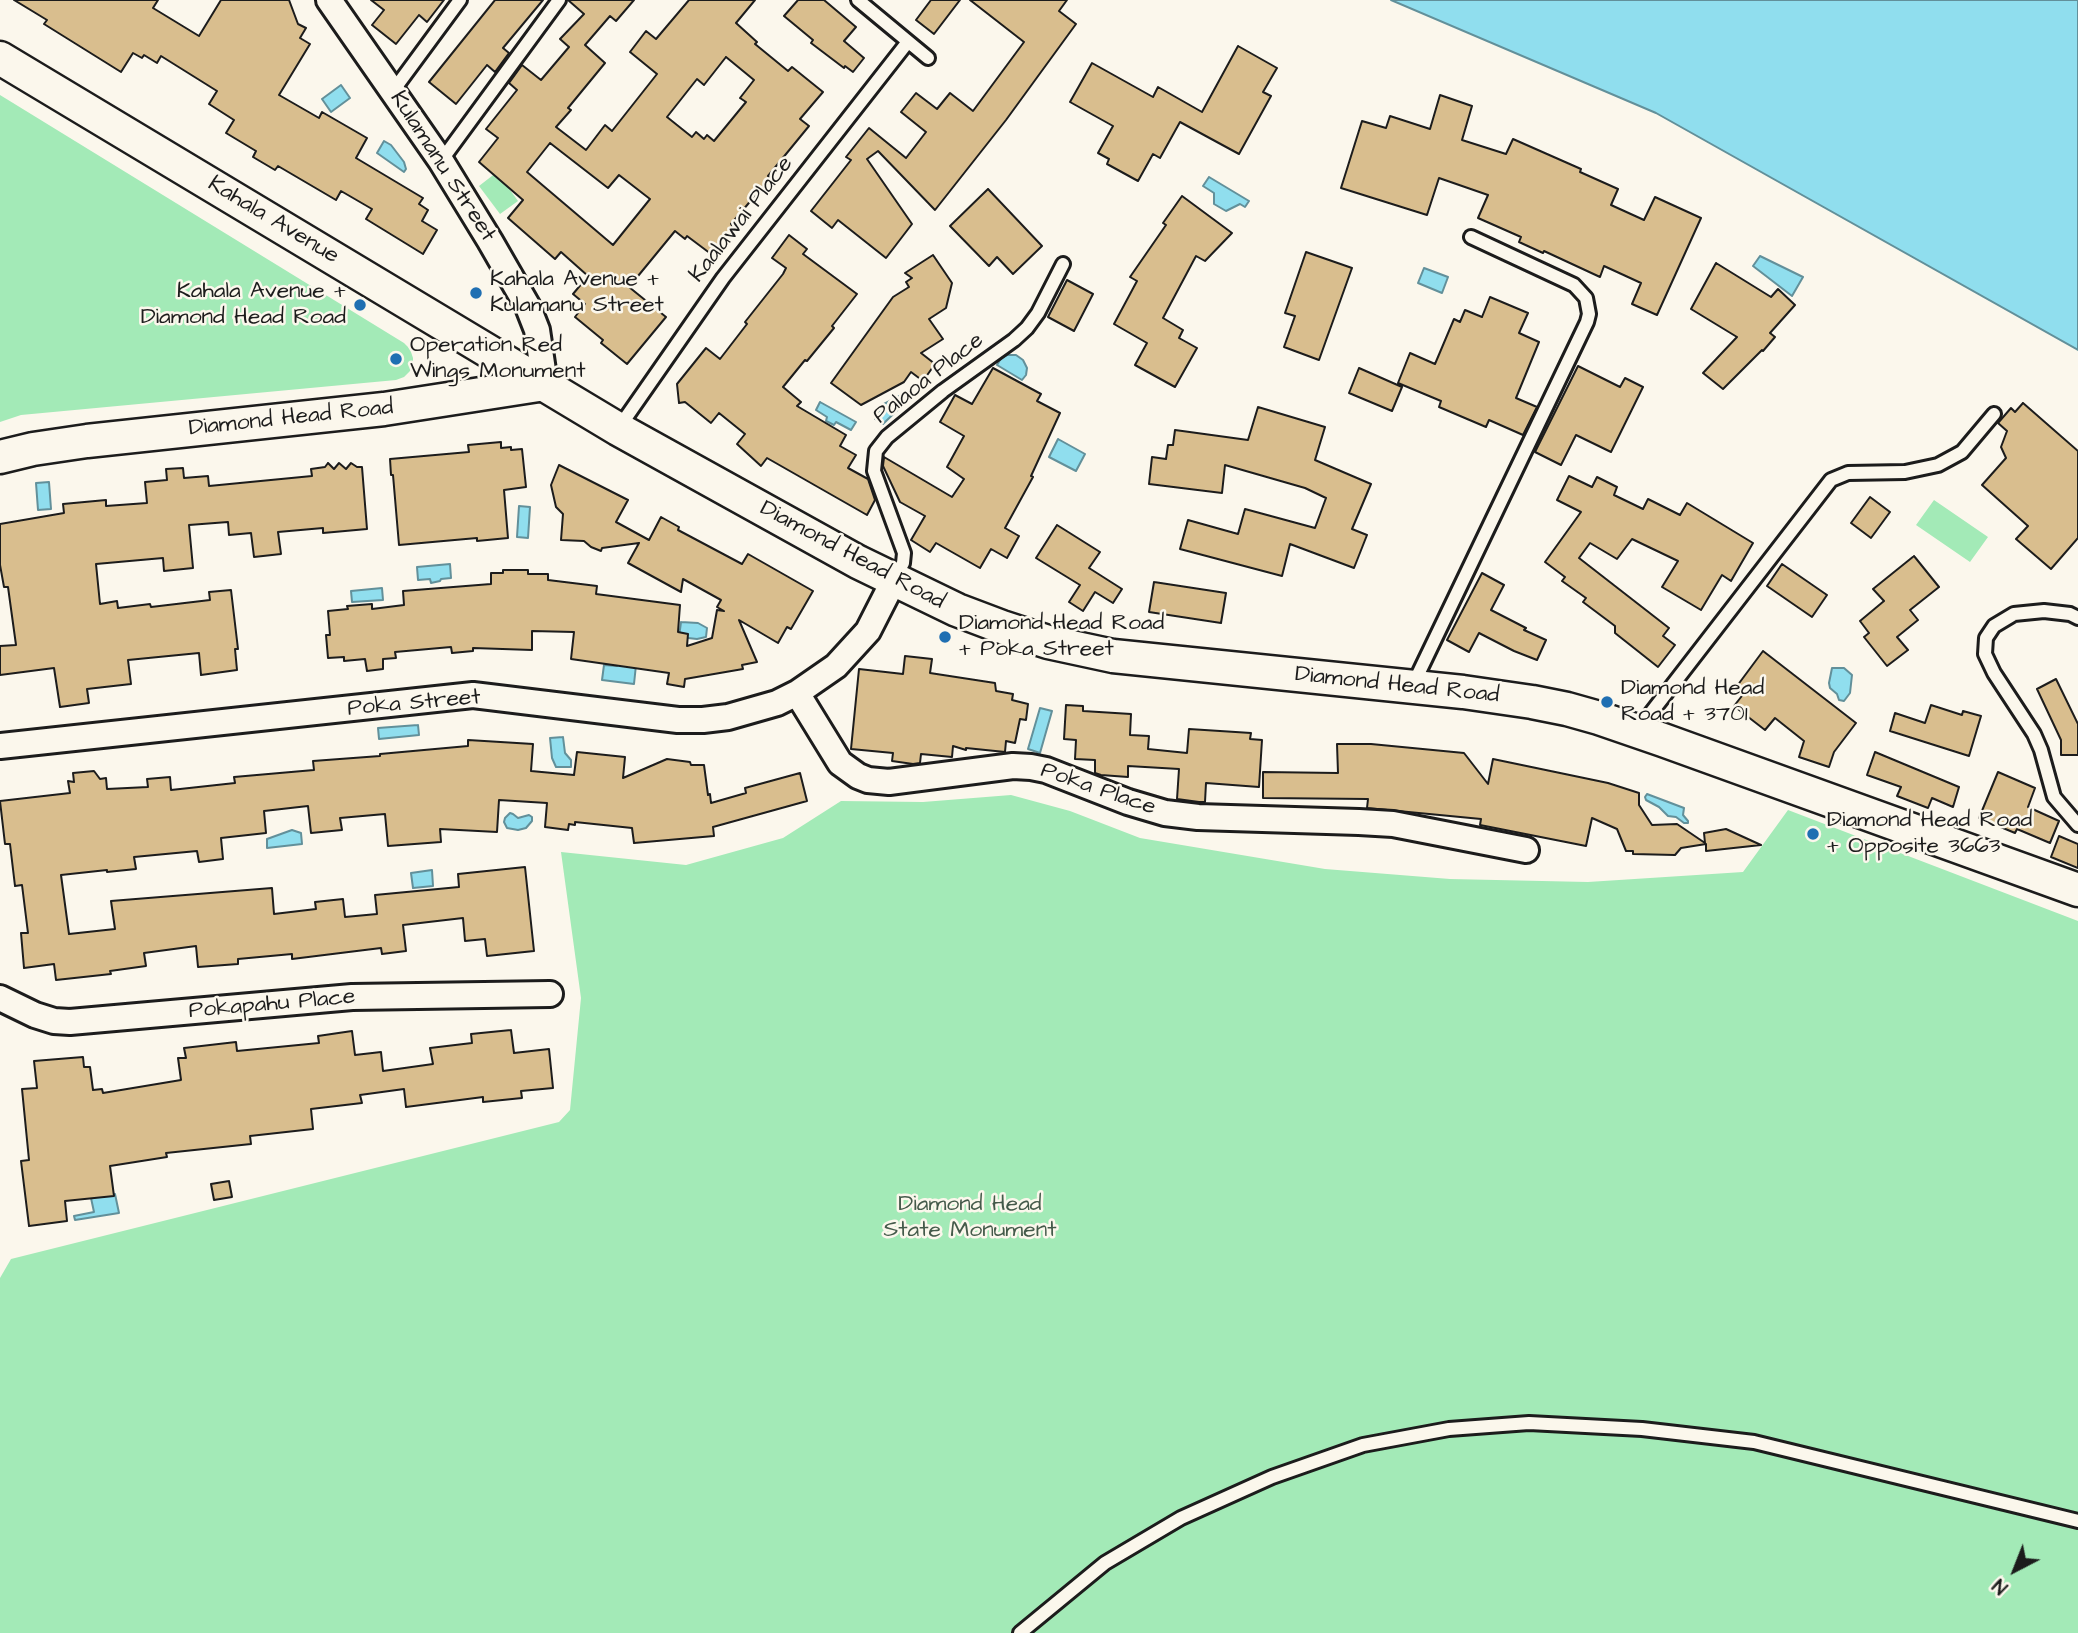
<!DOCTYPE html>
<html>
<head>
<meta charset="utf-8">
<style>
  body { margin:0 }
  #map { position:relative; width:2078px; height:1633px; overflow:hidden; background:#fbf7ec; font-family:"Architects Daughter",sans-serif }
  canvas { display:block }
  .north { position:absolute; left:1980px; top:1535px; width:70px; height:70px; -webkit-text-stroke:5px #fbf7ec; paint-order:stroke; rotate:222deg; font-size:19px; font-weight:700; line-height:28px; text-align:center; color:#1c1c1c }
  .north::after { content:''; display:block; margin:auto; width:24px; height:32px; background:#1c1c1c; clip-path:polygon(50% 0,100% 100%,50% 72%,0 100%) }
</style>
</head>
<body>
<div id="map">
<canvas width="2078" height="1633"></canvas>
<div class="north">N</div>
</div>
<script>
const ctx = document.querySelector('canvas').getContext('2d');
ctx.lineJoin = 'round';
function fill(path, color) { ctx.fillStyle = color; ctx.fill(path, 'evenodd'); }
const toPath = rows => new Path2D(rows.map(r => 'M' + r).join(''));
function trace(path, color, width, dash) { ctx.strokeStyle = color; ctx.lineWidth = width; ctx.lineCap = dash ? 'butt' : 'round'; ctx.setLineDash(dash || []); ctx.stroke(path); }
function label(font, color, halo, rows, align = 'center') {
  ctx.font = font + ' "Architects Daughter",sans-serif'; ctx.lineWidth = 5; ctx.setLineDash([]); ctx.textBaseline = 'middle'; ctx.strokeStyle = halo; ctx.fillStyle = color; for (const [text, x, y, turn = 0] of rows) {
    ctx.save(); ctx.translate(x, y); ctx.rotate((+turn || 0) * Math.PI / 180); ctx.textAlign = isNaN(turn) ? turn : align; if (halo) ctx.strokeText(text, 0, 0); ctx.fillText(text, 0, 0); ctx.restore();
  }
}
const green = toPath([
  [0,95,404,343,410,349,413,358,413,365,410,371,404,377,396,380,21,415,0,422],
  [497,172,518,201,500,214,479,186],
  [1934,500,1988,537,1970,562,1916,525],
  [1011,795,1070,811,1140,838,1325,869,1450,879,1588,882,1743,872,1788,810,2078,921,2078,1633,0,1633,0,1278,11,1259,559,1122,570,1110,581,998,561,852,686,865,783,838,841,801,923,802]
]);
const water = toPath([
  [1391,0,2078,0,2078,350,1656,113,1391,0],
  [341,85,350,98,331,112,322,99,341,85],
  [384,141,391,145,404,162,406,169,404,172,377,153,384,141],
  [1209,177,1249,201,1245,207,1240,204,1226,211,1214,204,1214,193,1203,186,1209,177],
  [1760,256,1803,277,1792,296,1753,266,1760,256],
  [1424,268,1448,277,1442,293,1418,283,1424,268],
  [1007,355,1016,355,1023,360,1027,368,1026,375,1022,380,997,365,1001,358,1007,355],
  [909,391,913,395,883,424,875,419,882,405,909,391],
  [820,402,856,422,851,430,836,422,834,425,826,421,827,417,816,410,820,402],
  [1058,439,1085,454,1076,471,1049,457,1058,439],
  [49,482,51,509,38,510,36,483,49,482],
  [519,506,530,507,528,538,517,537,519,506],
  [450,564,451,578,441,579,440,581,431,583,430,579,418,580,417,567,450,564],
  [382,588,383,600,352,602,351,591,382,588],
  [681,622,698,623,707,628,706,637,697,639,679,637,681,622],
  [618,662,636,665,634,684,602,680,604,665,617,666,618,662],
  [1832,668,1844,668,1852,675,1850,693,1844,701,1839,700,1837,694,1830,688,1829,683,1832,668],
  [1040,708,1052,711,1040,753,1028,749,1040,708],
  [418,725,419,735,379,739,378,728,418,725],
  [563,737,565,753,571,760,571,767,556,767,552,758,550,738,563,737],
  [1647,794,1684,808,1683,815,1688,821,1688,823,1684,823,1676,817,1668,816,1659,807,1646,800,1645,797,1647,794],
  [510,813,513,814,518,818,529,815,532,817,532,821,526,828,518,830,507,828,504,822,505,818,510,813],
  [292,830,301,833,302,844,267,848,267,839,292,830],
  [432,870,433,886,413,888,411,873,432,870],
  [115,1194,119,1213,75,1220,74,1216,94,1212,91,1198,115,1194]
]);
const building = toPath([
  [14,0,158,0,153,8,199,36,221,0,289,0,298,24,306,28,300,38,310,44,279,95,319,118,322,112,367,138,356,158,423,198,419,204,428,210,422,221,437,230,423,254,366,219,372,209,341,191,336,200,278,166,275,170,253,157,256,151,226,133,234,120,209,104,217,91,161,56,157,63,144,55,142,58,133,53,121,72,44,24,47,20,14,0],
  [371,0,444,0,427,22,419,15,396,44,372,25,384,10,371,0],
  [495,0,543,0,503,48,509,53,495,72,487,65,456,104,429,82,495,0],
  [568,0,634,0,616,21,610,16,585,45,605,63,568,108,571,110,556,127,586,150,605,125,612,131,657,74,630,52,646,31,656,39,689,0,755,0,736,23,757,42,755,44,788,71,792,67,823,92,800,119,809,126,768,176,770,178,731,224,733,227,711,254,687,236,685,239,675,231,629,287,666,317,627,364,601,343,603,340,575,317,585,304,573,294,588,276,561,252,555,259,508,218,523,200,479,162,498,138,486,129,517,90,509,83,522,65,541,80,569,47,560,39,584,14,568,0],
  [726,57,754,80,740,98,746,102,714,141,707,135,704,139,696,132,692,137,667,117,697,79,704,85,726,57],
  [550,143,608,188,619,175,650,199,613,245,527,172,550,143],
  [798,0,824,0,856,27,844,41,864,58,853,72,845,66,844,68,811,43,813,40,784,16,798,0],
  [931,0,960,0,934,34,916,20,931,0],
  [970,0,1067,0,1059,11,1076,24,1006,120,935,210,878,151,867,159,912,224,886,258,838,220,832,228,811,211,851,160,846,157,869,128,906,158,926,132,901,112,916,93,937,109,950,93,973,111,1024,42,970,0],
  [1238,46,1277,68,1263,92,1271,96,1239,154,1180,122,1160,158,1153,154,1138,181,1107,164,1109,159,1098,153,1113,126,1070,102,1092,63,1153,97,1158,87,1202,112,1238,46],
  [1440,95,1472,106,1462,140,1506,154,1513,139,1581,169,1580,172,1618,189,1611,205,1644,220,1655,197,1701,218,1657,315,1632,304,1641,283,1604,266,1600,277,1544,251,1543,253,1519,242,1521,237,1478,218,1488,195,1439,178,1427,215,1341,188,1362,121,1386,128,1390,116,1430,129,1440,95],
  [988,189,1042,246,1013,274,997,257,989,266,950,226,988,189],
  [1182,196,1232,233,1205,261,1196,256,1163,318,1183,330,1179,338,1197,348,1175,387,1135,365,1147,343,1114,324,1137,281,1130,277,1166,225,1163,223,1182,196],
  [789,235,807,249,803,254,857,294,832,326,834,328,807,361,805,360,783,387,801,402,797,406,846,435,840,446,856,455,848,468,868,479,875,500,867,515,767,458,761,466,737,444,745,434,719,413,711,423,685,402,679,403,677,384,706,348,720,359,747,324,745,322,783,274,786,268,772,258,789,235],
  [1306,252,1352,268,1319,360,1284,347,1295,316,1285,313,1306,252],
  [933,255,952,283,946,308,929,319,943,339,921,353,935,364,923,381,911,372,904,382,861,405,831,383,893,297,909,287,906,282,912,278,905,273,933,255],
  [1716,263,1771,297,1778,289,1795,305,1770,333,1775,337,1763,351,1762,350,1723,389,1703,373,1737,337,1691,309,1716,263],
  [1067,280,1093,294,1074,331,1048,317,1067,280],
  [1490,297,1528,313,1519,333,1539,342,1516,398,1537,407,1523,435,1489,420,1486,427,1439,407,1441,401,1398,383,1410,353,1435,364,1454,319,1460,322,1465,310,1482,317,1490,297],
  [1578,366,1620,387,1625,378,1643,387,1611,452,1576,435,1561,465,1535,452,1578,366],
  [993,368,1041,394,1037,401,1060,413,1031,476,1033,477,1005,528,1019,536,1007,558,991,549,980,568,936,543,930,552,911,540,925,516,900,502,883,466,884,457,952,497,964,479,947,467,964,436,940,422,955,395,972,404,993,368],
  [1359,368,1402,387,1392,411,1349,393,1359,368],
  [2023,403,2078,451,2078,538,2051,569,2016,539,2028,526,1982,485,2006,458,2001,447,2007,431,1998,423,2011,408,2015,412,2023,403],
  [1258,407,1325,427,1315,460,1371,484,1352,529,1367,535,1354,568,1290,544,1282,576,1180,549,1188,520,1238,534,1245,509,1315,528,1326,498,1305,488,1225,465,1222,493,1149,484,1152,457,1166,459,1168,445,1173,445,1175,430,1248,440,1258,407],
  [501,442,501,448,511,447,511,450,522,449,526,487,504,490,508,538,477,541,477,538,399,545,393,475,391,475,390,459,469,452,468,445,501,442],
  [328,463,334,469,339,463,346,469,351,463,357,467,362,467,367,529,323,533,323,528,278,532,281,554,254,557,251,533,229,535,228,522,189,525,193,568,164,571,163,558,96,564,100,604,117,601,118,608,150,604,151,607,210,600,209,592,231,590,238,649,235,649,237,670,201,675,199,653,128,660,131,684,87,689,89,703,60,707,54,668,0,675,0,646,16,645,8,587,4,587,0,565,0,524,64,513,63,504,106,500,106,506,147,503,145,482,167,480,166,469,183,468,184,478,208,476,209,486,312,476,311,469,325,467,328,463],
  [559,465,628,500,616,522,649,540,661,517,679,527,678,530,742,564,748,554,813,591,791,629,787,627,778,643,739,620,757,662,742,665,743,669,685,679,684,687,667,684,669,673,571,659,574,632,532,631,532,650,473,648,473,651,452,653,451,647,395,652,396,658,383,659,383,669,367,671,365,659,344,661,344,657,328,658,326,635,330,635,328,611,348,609,347,606,372,604,372,609,404,605,403,591,491,584,491,573,503,573,503,570,528,570,528,574,548,574,548,580,597,586,596,594,680,605,678,632,688,634,687,646,712,638,717,610,724,611,717,607,721,600,683,579,681,592,628,563,639,543,602,548,601,551,591,547,584,541,561,540,563,514,556,507,551,485,559,465],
  [1569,476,1592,487,1597,477,1617,487,1614,495,1643,509,1648,499,1680,515,1687,503,1753,543,1731,581,1722,575,1701,610,1662,587,1678,561,1632,539,1617,559,1590,543,1579,558,1669,628,1663,636,1675,645,1658,667,1615,633,1615,626,1583,602,1586,598,1562,581,1565,577,1545,562,1581,512,1557,500,1569,476],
  [1870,497,1890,512,1871,538,1851,523,1870,497],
  [1057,525,1100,552,1089,568,1122,589,1113,603,1095,592,1083,611,1069,602,1080,585,1036,558,1057,525],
  [1914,556,1939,587,1910,610,1918,620,1897,637,1908,650,1887,666,1864,637,1869,633,1860,621,1884,601,1873,589,1914,556],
  [1782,564,1827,595,1812,617,1767,586,1782,564],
  [1482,573,1504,585,1491,610,1526,628,1524,630,1546,640,1537,660,1514,651,1479,633,1469,652,1447,640,1482,573],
  [1154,582,1226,593,1221,623,1149,612,1154,582],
  [1763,651,1856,723,1834,752,1829,767,1799,757,1804,741,1775,718,1765,730,1734,706,1745,692,1737,686,1763,651],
  [905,656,932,659,930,673,995,683,996,691,1013,694,1012,700,1028,704,1026,720,1020,719,1015,743,1006,741,1005,752,966,748,966,750,953,746,952,757,921,754,920,763,913,764,892,761,893,753,851,749,859,669,903,674,905,656],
  [2056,679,2078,724,2078,755,2061,755,2061,740,2037,689,2056,679],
  [1066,705,1083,706,1083,711,1131,714,1130,735,1149,736,1148,749,1187,753,1189,729,1251,733,1250,739,1262,740,1259,787,1206,783,1205,802,1199,802,1177,799,1179,769,1128,766,1128,777,1101,775,1095,773,1095,760,1075,759,1076,740,1064,739,1066,705],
  [1931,705,1962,715,1963,711,1981,716,1969,756,1890,731,1895,713,1925,723,1931,705],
  [468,740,533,744,531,771,574,775,577,752,625,757,623,778,667,759,690,762,691,765,704,765,708,795,710,794,711,803,746,793,745,788,800,773,807,801,713,827,714,836,634,843,632,828,575,822,575,825,569,824,568,830,545,827,547,803,499,800,497,832,440,829,441,842,388,846,385,814,340,818,342,830,311,833,308,806,264,811,266,833,221,838,223,859,199,862,197,851,134,857,136,869,107,872,107,870,61,875,69,934,115,929,111,901,272,888,274,914,316,909,315,902,343,899,345,917,377,914,375,895,459,887,458,874,525,867,534,951,487,956,485,939,465,941,463,918,403,925,406,951,382,954,381,948,292,959,292,954,238,959,238,964,198,967,196,946,144,953,146,966,110,971,111,974,56,980,54,964,24,968,21,933,28,933,22,885,15,886,10,844,5,844,0,801,70,793,68,781,74,782,73,773,94,771,100,779,106,778,107,789,148,787,147,779,170,777,171,790,235,783,234,777,314,770,313,761,380,756,380,754,468,746,468,740],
  [1337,744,1371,744,1464,753,1488,784,1493,759,1608,783,1639,793,1639,805,1652,825,1677,824,1705,843,1704,833,1726,829,1761,845,1706,851,1706,844,1681,848,1675,855,1633,854,1633,851,1626,851,1617,829,1592,818,1586,846,1480,825,1481,819,1367,808,1368,799,1263,798,1263,772,1338,773,1337,744],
  [1875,752,1959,787,1953,807,1932,798,1928,808,1897,796,1901,787,1867,775,1875,752],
  [1998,772,2035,788,2028,807,2059,821,2050,843,2017,829,2015,833,1979,818,1998,772],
  [2059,836,2078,844,2078,868,2051,857,2059,836],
  [511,1030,514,1053,549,1049,553,1088,521,1091,522,1098,483,1102,483,1097,406,1107,404,1089,360,1095,362,1103,311,1109,313,1129,250,1136,251,1144,166,1153,167,1157,110,1166,114,1196,65,1201,67,1221,29,1226,21,1161,29,1160,22,1089,37,1088,34,1061,83,1057,84,1067,90,1067,93,1090,102,1089,103,1093,181,1080,178,1058,186,1058,184,1048,236,1042,237,1051,319,1043,318,1036,352,1031,355,1055,381,1052,383,1071,433,1064,430,1048,472,1043,471,1034,511,1030],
  [229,1181,232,1197,214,1200,211,1184,229,1181]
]);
const service = toPath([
  [858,0,928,58],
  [393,91,460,0],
  [441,161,559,0],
  [618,429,723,278,907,43],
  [894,580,903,563,904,553,874,471,876,451,887,437,943,391,1014,340,1027,328,1038,313,1063,264],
  [2078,618,2070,614,2044,611,2014,614,1994,626,1986,638,1985,654,1994,673,2034,734,2041,750,2054,797,2078,825],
  [1412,687,1587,322,1589,314,1586,298,1574,285,1471,237],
  [1637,731,1831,480,1848,473,1905,472,1938,465,1962,452,1994,414],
  [1020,1633,1105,1563,1181,1518,1272,1477,1363,1445,1449,1429,1529,1423,1642,1429,1754,1442,2078,1521]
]);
const minor = toPath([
  [329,0,441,161,490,241,528,307,537,330,545,384],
  [797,693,840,763,858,776,868,780,889,782,1013,766,1031,767,1046,770,1128,802,1165,813,1198,817,1359,822,1393,824,1526,850],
  [0,746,473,695,678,720,703,720,728,717,777,703,797,693,836,666,868,631,894,580],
  [0,998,35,1015,54,1021,70,1022,352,997,550,994]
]);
const tertiary = toPath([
  [0,58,618,429,858,562,957,610,1002,627,1048,642,1113,656,1463,692,1532,702,1567,709,1599,718,1663,740,2078,890],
  [0,457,33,449,87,441,384,409,545,384]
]);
const markers = [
  [476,293,7,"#1f6fb2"],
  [360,305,7,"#1f6fb2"],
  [396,359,7,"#1f6fb2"],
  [945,637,7,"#1f6fb2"],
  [1607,702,7,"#1f6fb2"],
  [1813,834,7,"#1f6fb2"]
];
const streetNames = [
  ["Kulamanu Street",442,167,57],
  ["Kaalawai Place",742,220,-52],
  ["Kahala Avenue",273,221,31],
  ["Palaoa Place",929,379,-38],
  ["Diamond Head Road",291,419,-6],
  ["Diamond Head Road",852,556,28],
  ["Diamond Head Road",1397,686,6],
  ["Poka Street",414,704,-5],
  ["Poka Place",1098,790,19],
  ["Pokapahu Place",272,1005,-5]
];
const poiNames = [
  ["Kahala Avenue +",490,280],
  ["Kulamanu Street",490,306],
  ["Kahala Avenue +",346,292,"right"],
  ["Diamond Head Road",346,318,"right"],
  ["Operation Red",410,346],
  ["Wings Monument",410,372],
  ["Diamond Head Road",959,624],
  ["+ Poka Street",959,650],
  ["Diamond Head",1621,689],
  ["Road + 3701",1621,715],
  ["Diamond Head Road",1827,821],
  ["+ Opposite 3663",1827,847]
];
const parkNames = [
  ["Diamond Head",970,1205],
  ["State Monument",970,1231]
];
fill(green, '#a3eab7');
fill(water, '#90deee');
trace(water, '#62909a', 2);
fill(building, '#d9be8e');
trace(building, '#1c1c1c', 2);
trace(service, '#1c1c1c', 18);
trace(minor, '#1c1c1c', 30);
trace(tertiary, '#1c1c1c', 37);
trace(service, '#fbf7ec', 12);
trace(minor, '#fbf7ec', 24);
trace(tertiary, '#fbf7ec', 32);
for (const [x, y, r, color] of markers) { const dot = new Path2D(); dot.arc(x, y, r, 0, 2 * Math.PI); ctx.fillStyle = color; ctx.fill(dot); trace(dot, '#fbf7ec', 2.5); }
label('23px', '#1c1c1c', '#fbf7ec', streetNames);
label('23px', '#1c1c1c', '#fbf7ec', poiNames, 'left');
label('23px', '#445a4a', '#fbf7ec', parkNames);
</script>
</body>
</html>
